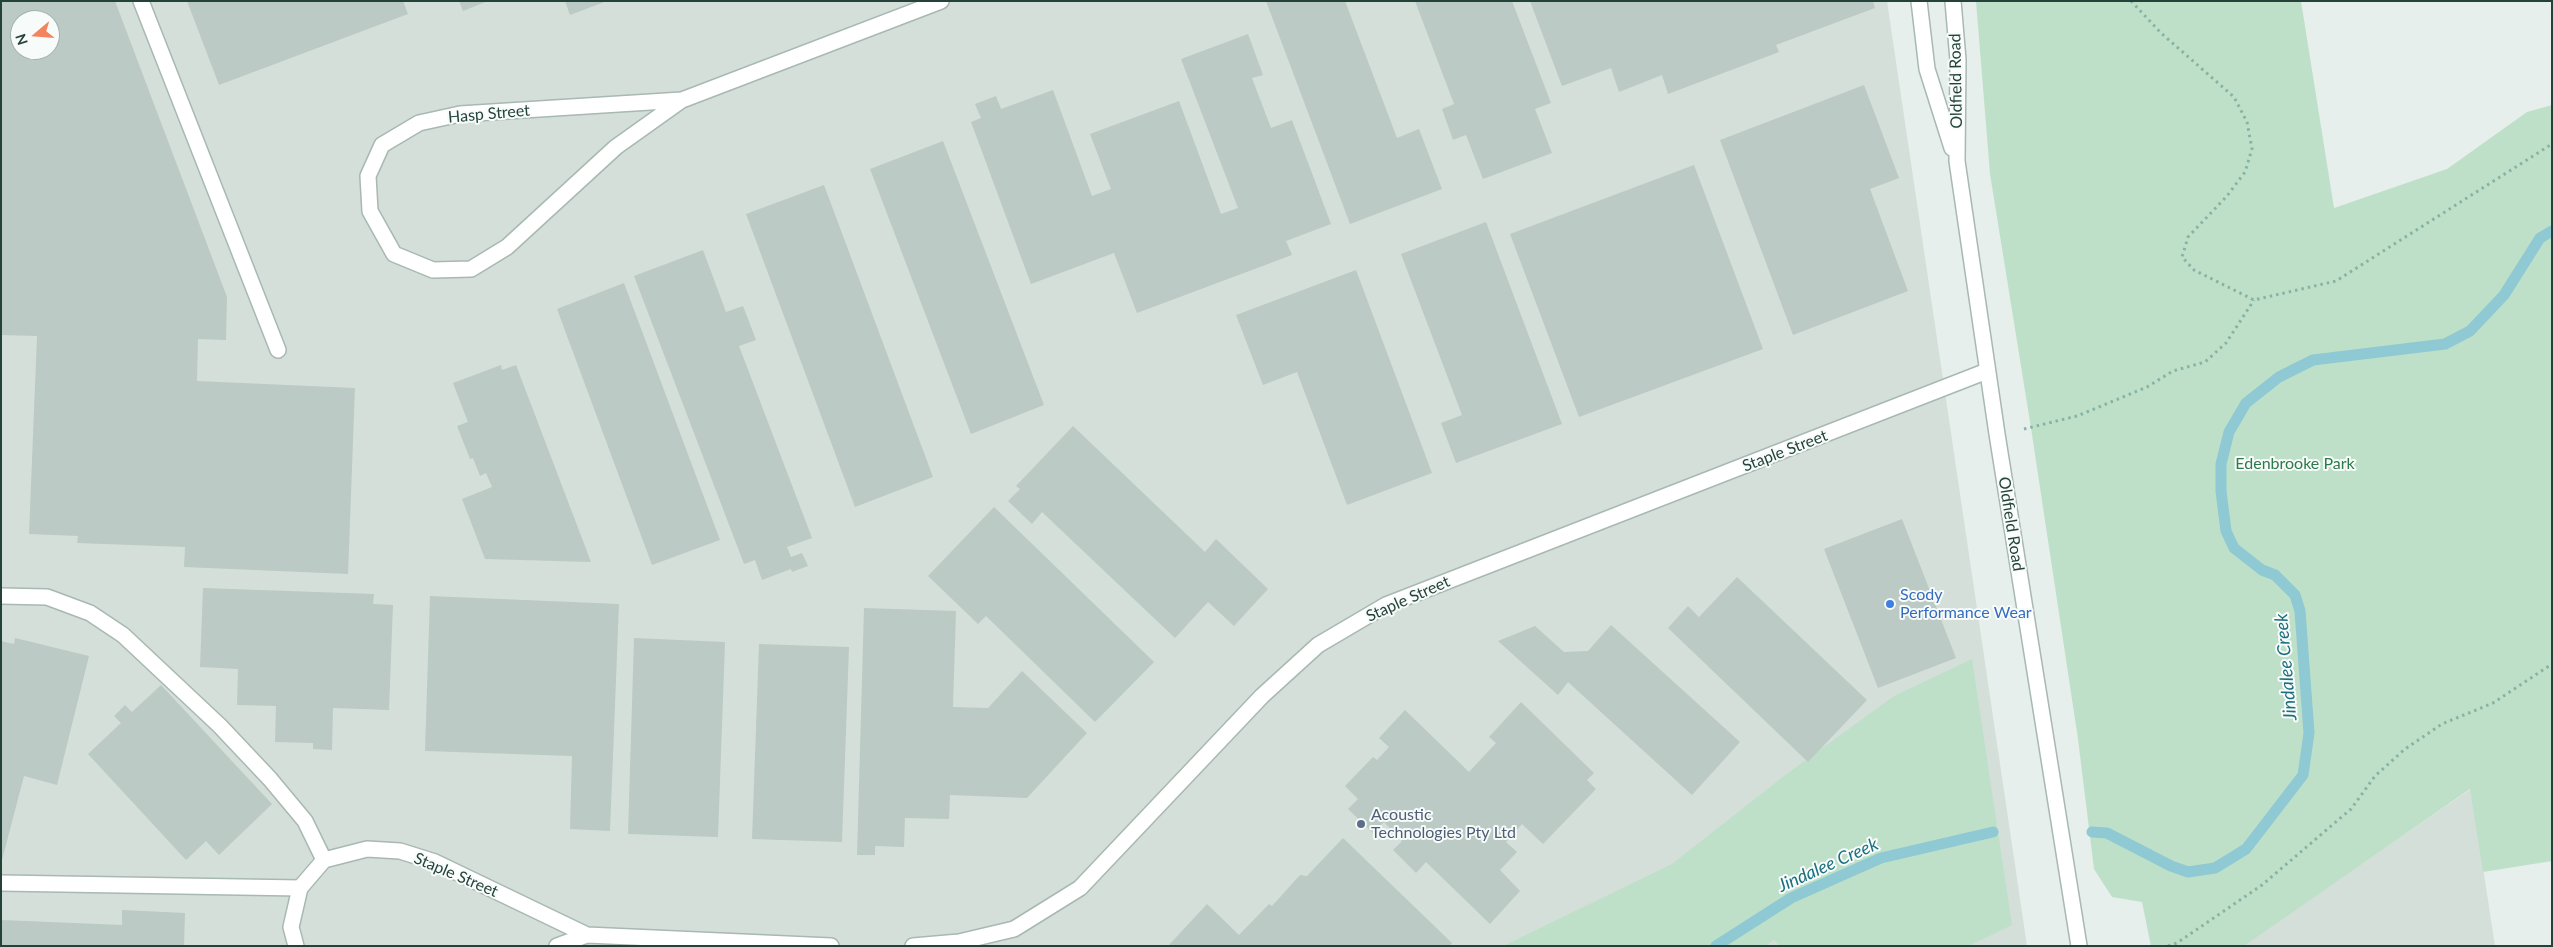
<!DOCTYPE html>
<html>
<head>
<meta charset="utf-8">
<style>
  body { margin:0 }
  #map { position:relative; width:2553px; height:947px; overflow:hidden; background:#e6efeb; font-family:Lato,sans-serif }
  canvas { display:block }
  .frame { position:absolute; inset:0; border:2px solid #24423a; pointer-events:none }
  .north { position:absolute; left:10px; top:10px; width:50px; height:50px; box-sizing:border-box; background:#f7fbf9; border:1px solid #a3b1ad; border-radius:50%; rotate:252deg; font-size:14px; font-weight:700; line-height:20px; text-align:center; color:#24423a }
  .north::after { content:''; display:block; margin:auto; width:18px; height:22px; background:#f4845f; clip-path:polygon(50% 0,100% 100%,50% 72%,0 100%) }
</style>
</head>
<body>
<div id="map">
<canvas width="2553" height="947"></canvas>
<div class="frame"></div>
<div class="north">N</div>
</div>
<script>
const ctx = document.querySelector('canvas').getContext('2d');
ctx.lineJoin = 'round';
function fill(path, color) { ctx.fillStyle = color; ctx.fill(path, 'evenodd'); }
const toPath = rows => new Path2D(rows.map(r => 'M' + r).join(''));
function trace(path, color, width, dash) { ctx.strokeStyle = color; ctx.lineWidth = width; ctx.lineCap = dash ? 'butt' : 'round'; ctx.setLineDash(dash || []); ctx.stroke(path); }
function label(font, color, halo, rows, align = 'center') {
  ctx.font = font + ' Lato,sans-serif'; ctx.lineWidth = 4; ctx.setLineDash([]); ctx.textBaseline = 'middle'; ctx.strokeStyle = halo; ctx.fillStyle = color; for (const [text, x, y, turn = 0] of rows) {
    ctx.save(); ctx.translate(x, y); ctx.rotate((+turn || 0) * Math.PI / 180); ctx.textAlign = isNaN(turn) ? turn : align; if (halo) ctx.strokeText(text, 0, 0); ctx.fillText(text, 0, 0); ctx.restore();
  }
}
const built = toPath([
  [1,1,1887,1,2027,946,1,946],
  [20,20,50,20,50,50,20,50],
  [2471,789,2495,946,2242,946]
]);
const green = toPath([
  [1976,1,2301,1,2334,208,2447,169,2527,112,2552,105,2552,861,2483,872,2470,789,2244,946,2151,946,2142,902,2112,897,2094,869,2078,739,2031,428,1990,174],
  [1972,659,2012,925,1969,946,1780,946,1774,940,1766,946,1503,946,1672,864,1784,776,1894,696]
]);
const stream = toPath([
  [2092,832,2107,833,2171,866,2188,872,2215,868,2246,849,2303,775,2309,733,2300,611,2295,595,2275,575,2262,570,2234,548,2226,531,2221,491,2221,464,2229,432,2246,403,2279,377,2313,360,2445,344,2470,331,2504,295,2540,238,2552,231],
  [1716,946,1791,898,1881,858,1993,832]
]);
const building = toPath([
  [1,1,115,1,227,297,226,340,198,339,197,381,355,388,348,574,184,567,185,547,77,543,78,536,29,534,37,336,1,335],
  [20,20,50,20,50,50,20,50],
  [187,1,403,1,408,14,219,85],
  [459,1,488,1,463,11],
  [565,1,607,1,570,15],
  [1266,1,1345,1,1397,138,1419,129,1442,189,1350,224],
  [1415,1,1512,1,1551,103,1535,109,1552,153,1483,179,1466,135,1453,140,1442,109,1454,104],
  [1530,1,1873,1,1875,8,1776,45,1779,52,1668,94,1662,75,1619,92,1611,68,1562,86],
  [1248,34,1263,75,1252,78,1271,128,1292,120,1331,224,1286,241,1292,255,1137,313,1114,253,1031,284,971,122,981,118,975,104,996,96,1001,109,1053,90,1092,196,1111,189,1090,134,1179,101,1221,214,1238,208,1181,59],
  [1864,85,1899,178,1870,189,1908,291,1793,335,1720,140],
  [943,141,1044,405,971,434,870,169],
  [1694,165,1763,349,1579,417,1510,234],
  [824,185,933,477,855,507,746,214],
  [1486,222,1562,424,1456,463,1441,423,1462,415,1401,254],
  [703,250,726,312,743,306,756,340,739,346,812,538,787,547,791,557,802,553,808,566,792,572,791,569,762,580,755,560,744,564,634,276],
  [1356,270,1432,473,1347,505,1297,372,1263,385,1236,315],
  [624,283,720,540,652,565,557,309],
  [501,365,502,370,516,365,591,562,485,559,462,499,492,487,486,473,480,476,473,458,470,459,457,426,468,422,453,383],
  [1073,426,1205,552,1216,539,1268,589,1234,626,1208,602,1175,638,1042,512,1032,524,1008,501,1020,489,1016,486],
  [994,507,1154,662,1095,722,986,616,978,624,928,576],
  [1902,519,1956,658,1878,688,1824,549],
  [1737,577,1867,700,1808,762,1668,628,1688,606,1699,617],
  [203,588,374,594,373,604,393,605,389,710,333,708,332,750,313,749,313,743,275,742,276,706,237,705,238,669,200,667],
  [430,596,619,604,610,831,570,829,572,756,425,751],
  [864,608,956,611,953,707,988,708,1022,671,1087,733,1027,798,950,795,949,819,905,818,904,847,875,846,875,855,857,855],
  [1611,625,1740,742,1692,795,1568,682,1558,695,1498,641,1535,626,1564,652,1588,651],
  [15,638,89,656,57,785,24,776,2,860,1,641,14,644],
  [634,638,725,642,718,837,628,834],
  [759,644,849,647,842,842,752,839],
  [161,685,272,804,219,855,206,841,186,860,88,754,121,723,114,716,125,705,132,712],
  [1521,702,1594,773,1587,780,1596,789,1543,844,1522,824,1506,842,1517,852,1500,870,1520,891,1490,924,1426,862,1416,873,1393,850,1402,841,1384,822,1373,833,1348,809,1358,799,1345,786,1373,757,1377,760,1389,747,1379,738,1405,710,1469,772,1496,743,1489,737],
  [1343,838,1452,943,1450,946,1168,946,1207,904,1239,935,1269,904,1272,906,1300,875,1307,876],
  [122,910,185,913,184,946,1,946,1,920,122,925]
]);
const path = toPath([
  [2131,1,2161,33,2234,97,2247,122,2252,149,2245,172,2227,196,2188,237,2182,257,2194,270,2254,300,2336,281,2552,144],
  [2024,429,2077,416,2147,387,2173,371,2205,362,2226,343,2254,300],
  [2168,946,2177,943,2262,885,2351,809,2375,776,2405,749,2442,724,2493,703,2552,664]
]);
const service = toPath([
  [141,1,278,350],
  [1,596,47,597,90,613,123,635,220,726,270,779,305,821,324,860],
  [1,883,300,888]
]);
const minor = toPath([
  [682,100,460,114,419,123,382,145,368,176,370,211,394,254,433,270,471,269,507,247,616,147,682,100,941,1],
  [296,946,291,927,300,888,324,860,367,849,400,851,435,862,587,935,831,946],
  [557,946,587,935],
  [913,946,959,942,1014,929,1080,888,1262,696,1318,645,1386,605,1987,371]
]);
const tertiary = toPath([
  [1919,1,1927,69,1952,148],
  [1953,1,1958,60,1957,161,1997,434,2079,946]
]);
const markers = [
  [1890,604,5,"#3f7fe0"],
  [1361,824,5,"#5c6f8a"]
];
const streetNames = [
  ["Oldfield Road",1956,81,-91],
  ["Hasp Street",489,114,-5],
  ["Staple Street",1785,451,-21],
  ["Oldfield Road",2011,524,81],
  ["Staple Street",1408,599,-24],
  ["Staple Street",456,875,23]
];
const parkNames = [
  ["Edenbrooke Park",2295,464]
];
const shopNames = [
  ["Scody",1900,595],
  ["Performance Wear",1900,613]
];
const serviceNames = [
  ["Acoustic",1371,815],
  ["Technologies Pty Ltd",1371,833]
];
const waterNames = [
  ["Jindalee Creek",2286,667,-95],
  ["Jindalee Creek",1828,865,-24]
];
fill(built, '#d4dfda');
fill(green, '#bfe0c8');
trace(stream, '#8ec9d4', 11);
fill(building, '#bbcac4');
trace(service, '#a8b8b2', 18);
trace(minor, '#a8b8b2', 18);
trace(tertiary, '#a8b8b2', 18);
trace(path, '#86b3a5', 3, [2.5, 4]);
trace(service, '#fff', 15);
trace(minor, '#fff', 15);
trace(tertiary, '#fff', 15);
for (const [x, y, r, color] of markers) { const dot = new Path2D(); dot.arc(x, y, r, 0, 2 * Math.PI); ctx.fillStyle = color; ctx.fill(dot); trace(dot, '#f7fbf9', 2); }
label('16px', '#24423a', '#f7fbf9', streetNames);
label('16px', '#2d7a4b', '#f7fbf9', parkNames);
label('16px', '#366cbe', '#f7fbf9', shopNames, 'left');
label('16px', '#4e5e75', '#f7fbf9', serviceNames, 'left');
label('italic 18px', '#1c6f80', '#f7fbf9', waterNames);
</script>
</body>
</html>
